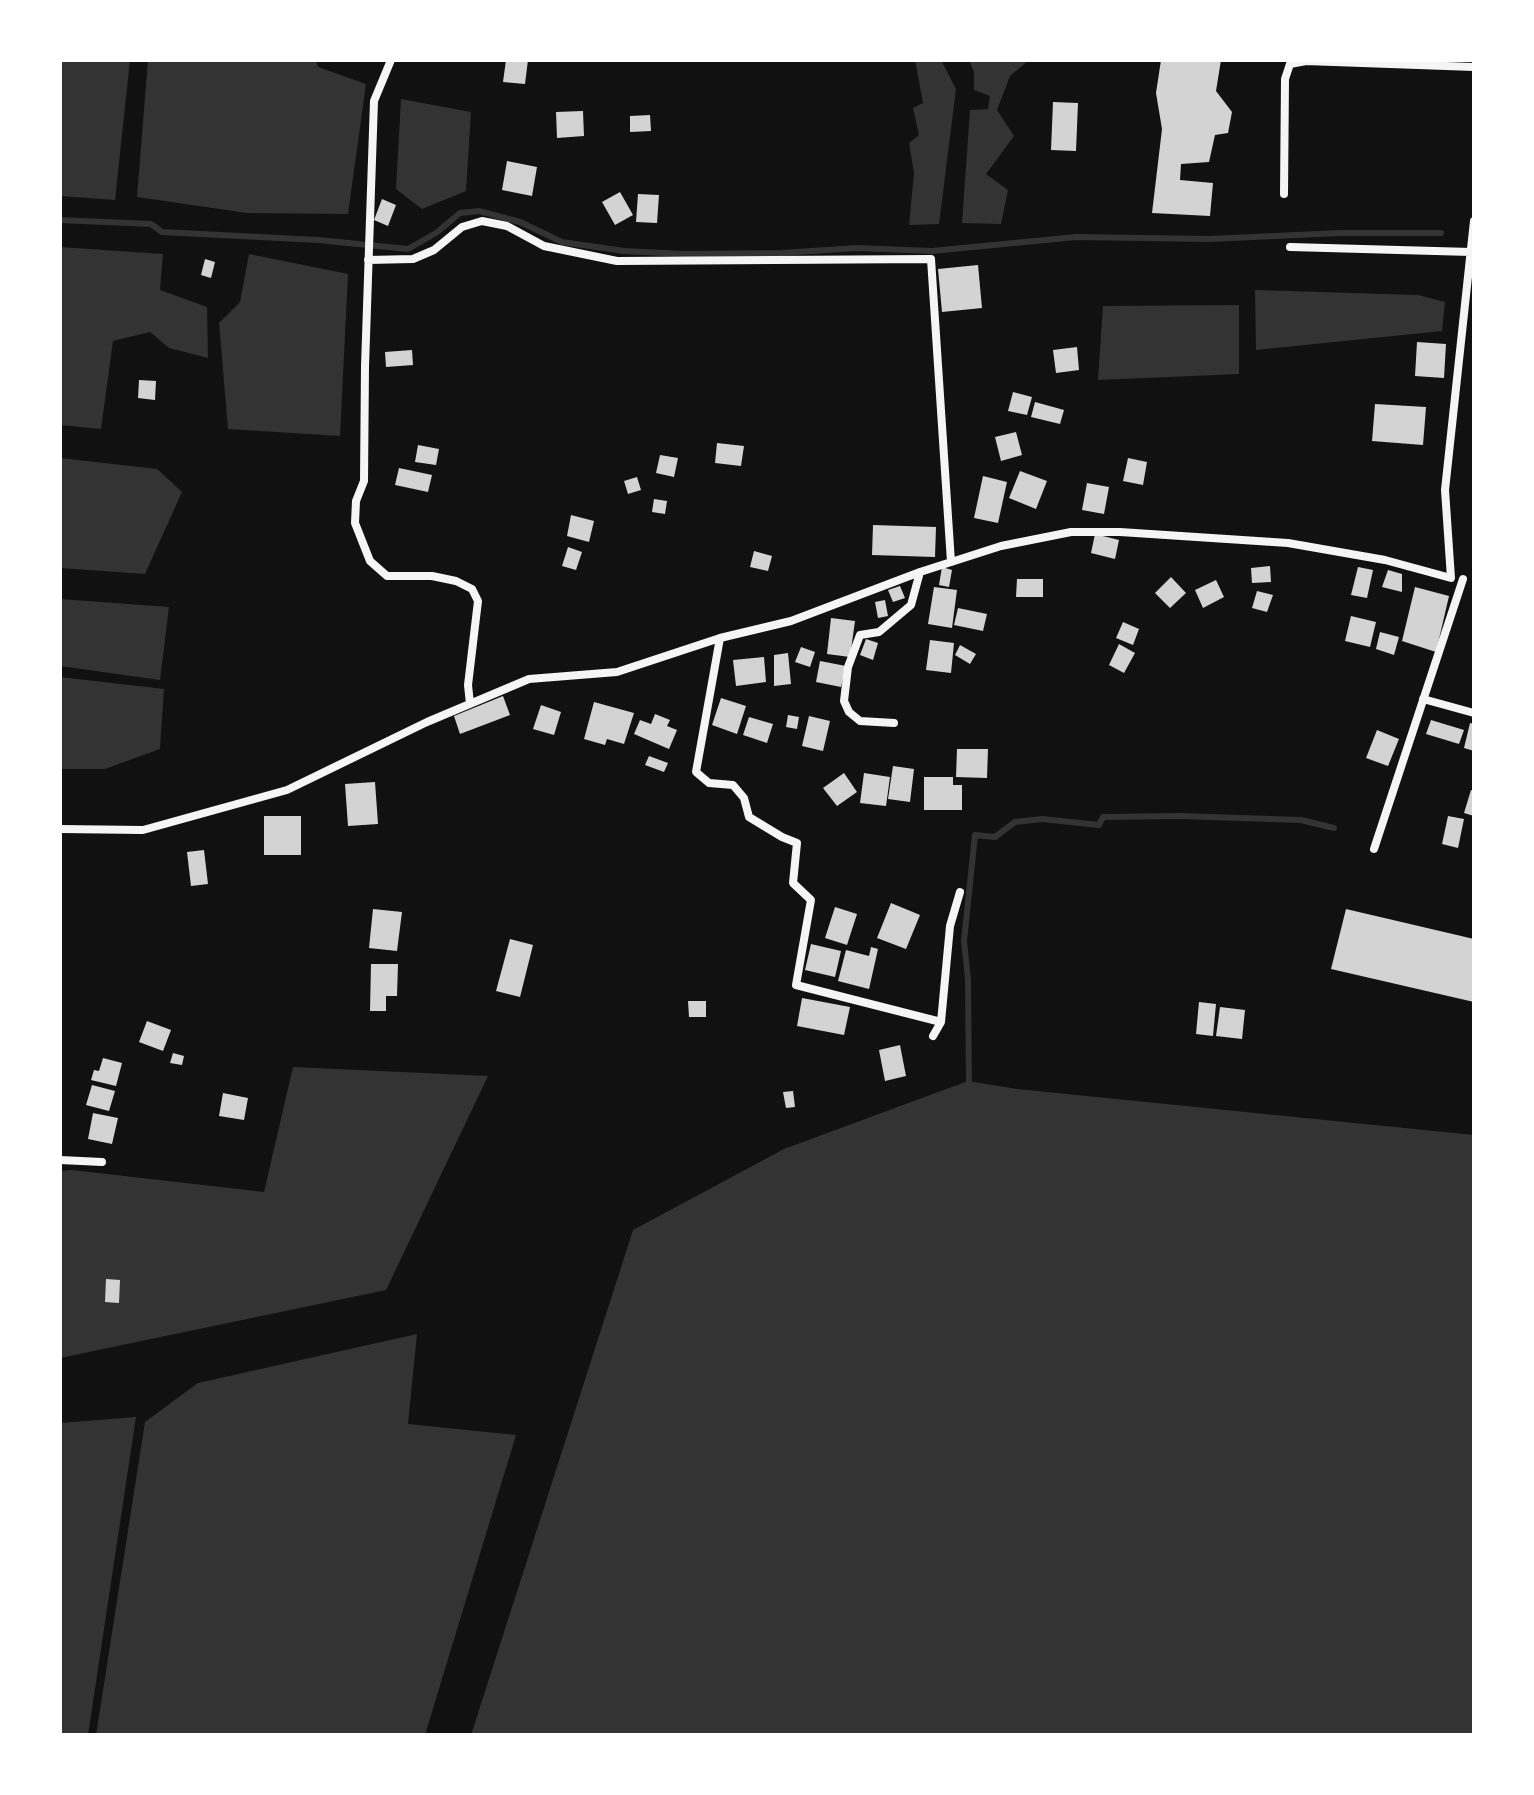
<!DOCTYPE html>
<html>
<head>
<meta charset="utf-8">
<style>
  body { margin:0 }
  #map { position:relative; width:1534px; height:1795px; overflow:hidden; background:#111; font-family:"Public Sans",sans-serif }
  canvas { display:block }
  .frame { position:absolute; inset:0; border:62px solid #fff; pointer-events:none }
</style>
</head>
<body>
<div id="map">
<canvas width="1534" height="1795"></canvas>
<div class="frame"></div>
</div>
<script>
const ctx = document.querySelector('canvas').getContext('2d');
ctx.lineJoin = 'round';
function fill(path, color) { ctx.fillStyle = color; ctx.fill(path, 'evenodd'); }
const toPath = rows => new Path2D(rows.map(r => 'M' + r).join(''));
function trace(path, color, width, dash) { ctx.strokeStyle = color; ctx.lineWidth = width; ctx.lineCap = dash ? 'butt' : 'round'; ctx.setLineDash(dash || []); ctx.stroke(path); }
const water = toPath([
  [60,60,130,60,115,200,60,196],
  [148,60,316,60,318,67,366,84,348,214,247,213,137,197],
  [915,60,941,60,956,89,939,224,909,225,914,173,909,143,919,135,913,108,923,103],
  [969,60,1029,60,1010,76,997,110,1014,136,986,174,1008,190,1001,224,962,223,970,110,988,109,990,96,974,90,974,72],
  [401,99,471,112,466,191,422,209,396,189],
  [60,247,163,254,160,290,207,307,208,358,169,348,150,332,113,341,101,429,60,425],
  [249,254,348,274,340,436,228,429,219,323,240,302],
  [1255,290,1418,295,1445,302,1442,331,1256,350],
  [1239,305,1239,374,1098,380,1103,306],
  [60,458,157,469,182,492,145,574,60,568],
  [60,599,169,607,160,680,60,666],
  [60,677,164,689,160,749,105,769,60,769],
  [293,1067,488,1076,386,1290,60,1358,60,1171,72,1170,264,1192],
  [968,1081,1017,1089,1474,1135,1474,1735,471,1735,633,1230,784,1149],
  [417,1334,408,1424,516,1435,425,1735,96,1735,145,1422,198,1383],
  [136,1417,88,1735,60,1735,60,1423]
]);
const stream = toPath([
  [60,220,151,224,162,232,318,240,408,249,436,233,460,213,479,211,520,222,562,242,624,251,684,254,782,253,857,248,932,251,1076,237,1209,239,1340,233,1441,233],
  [969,1086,968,979,964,941,975,835,995,837,1015,822,1042,819,1099,825,1103,817,1180,816,1301,820,1334,828]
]);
const building = toPath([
  [506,60,528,60,525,84,503,82],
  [1161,60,1221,60,1216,91,1232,112,1228,133,1215,135,1209,162,1181,164,1180,180,1213,183,1210,216,1152,213,1162,129,1156,93],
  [1053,102,1078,103,1076,151,1051,150],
  [583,111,584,136,557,138,556,112],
  [650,115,651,131,630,132,630,116],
  [507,161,537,167,532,196,502,190],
  [620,192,633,215,615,225,602,202],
  [638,194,659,195,657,223,636,222],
  [382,199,396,205,388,226,374,220],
  [205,259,215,262,211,278,201,275],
  [978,265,982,308,942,312,938,269],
  [1417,342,1446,344,1444,378,1415,376],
  [1077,347,1079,370,1056,373,1053,350],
  [412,350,413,365,386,367,385,352],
  [139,380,156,381,155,400,138,398],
  [1013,392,1032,397,1027,415,1008,411],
  [1035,402,1064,410,1060,424,1031,417],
  [1375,404,1426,407,1423,445,1372,441],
  [1016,432,1022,455,1001,461,995,437],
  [717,443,744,446,741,466,715,463],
  [418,445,439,449,436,465,415,462],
  [660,455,678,458,674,477,656,473],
  [1128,458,1147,462,1143,485,1123,481],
  [399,468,432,475,428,492,395,485],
  [1020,471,1047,481,1036,509,1009,498],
  [983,476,1007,482,998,523,974,518],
  [637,477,641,490,628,494,624,481],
  [1087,483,1109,487,1104,514,1082,510],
  [654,499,667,501,665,514,652,512],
  [571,515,594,521,589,542,567,536],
  [873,525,936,527,935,557,872,555],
  [1095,534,1119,540,1115,559,1091,553],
  [568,547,582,552,576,570,562,566],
  [754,551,772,556,768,571,750,567],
  [1270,566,1271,582,1252,583,1251,568],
  [942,567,952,570,949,587,939,585],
  [1358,567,1373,570,1367,598,1351,595],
  [1388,570,1402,574,1402,592,1382,587],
  [1171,577,1186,593,1170,608,1155,593],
  [1017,579,1043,579,1043,597,1016,597],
  [1216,580,1224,597,1203,608,1195,590],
  [900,586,905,598,893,602,888,590],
  [934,587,957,590,952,628,928,624],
  [1415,587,1449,596,1436,652,1402,641],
  [1257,591,1273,595,1267,612,1252,608],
  [885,600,888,616,878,618,875,602],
  [958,608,987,614,983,631,954,625],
  [1351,616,1376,622,1370,647,1345,641],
  [831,618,855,621,850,657,827,654],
  [1123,622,1139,629,1133,645,1116,638],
  [1380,632,1399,637,1394,655,1376,649],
  [866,639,878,643,873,660,860,655],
  [930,640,954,643,951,673,926,670],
  [1119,644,1135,653,1124,673,1109,665],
  [960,645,976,654,970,664,955,655],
  [801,647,815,652,810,667,795,662],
  [788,653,791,684,774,686,774,655],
  [764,657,766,682,736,686,733,660],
  [820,661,846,666,841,687,816,682],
  [503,696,510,715,460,734,454,716],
  [721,698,746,706,737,734,712,725],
  [594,702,634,713,624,744,607,739,605,745,584,739],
  [541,705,561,712,554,735,533,729],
  [655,714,670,720,667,726,677,730,669,749,634,734,640,720,651,724],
  [788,715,799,717,797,729,786,727],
  [809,716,830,721,823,751,802,746],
  [749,717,773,724,767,743,743,735],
  [1431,720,1464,730,1459,744,1426,734],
  [1470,723,1474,724,1474,751,1464,748],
  [1377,730,1399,739,1388,766,1366,758],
  [957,749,988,749,987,778,956,777],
  [649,756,668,763,664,772,645,765],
  [893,766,914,769,910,802,888,799],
  [844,773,857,792,837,806,823,788],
  [864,773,890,777,886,806,860,803],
  [924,777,953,777,953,785,962,785,962,810,924,810],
  [375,782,378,824,348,826,345,784],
  [1471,790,1474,791,1474,816,1464,813],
  [264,816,301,816,301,855,264,855],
  [1448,816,1464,819,1458,848,1442,844],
  [204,850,208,884,191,886,187,852],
  [891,903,920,915,906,949,877,938],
  [835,907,857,914,847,945,825,938],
  [373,909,402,912,397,951,369,948],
  [1346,909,1474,939,1474,1002,1331,969],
  [510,939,533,945,520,997,496,991],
  [811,944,841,951,835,977,805,970],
  [871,947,878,949,869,989,838,981,846,950,869,956],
  [371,964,398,964,397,996,386,996,386,1011,370,1011],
  [802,998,850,1007,844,1035,797,1026],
  [688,1001,706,1001,706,1017,689,1017],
  [1199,1002,1216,1004,1213,1036,1196,1034],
  [1220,1007,1245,1010,1242,1039,1216,1036],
  [147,1021,171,1030,163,1051,139,1042],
  [900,1045,906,1076,885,1081,879,1050],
  [173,1053,184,1056,182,1065,170,1063],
  [103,1058,122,1063,116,1086,91,1080,94,1070,99,1071],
  [92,1085,115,1091,109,1111,86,1105],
  [793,1091,795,1107,786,1108,783,1092],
  [223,1093,248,1098,244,1120,219,1116],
  [93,1113,118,1118,112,1144,88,1139],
  [106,1279,120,1280,119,1303,105,1302]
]);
const minor = toPath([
  [391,60,374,101,365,366,364,481,356,501,355,523,370,561,387,576,432,576,456,581,472,589,478,601,468,685,470,704],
  [1284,194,1285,79,1290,64,1306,61,1474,67],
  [1290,247,1471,252],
  [368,260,413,259,434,250,462,227,482,221,507,226,544,246,617,261,931,259,951,562],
  [720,638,696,772,709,783,733,785,744,798,749,817,782,837,797,843,793,883,811,900,796,985,941,1022],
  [1423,699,1474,713],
  [894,723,860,721,849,712,844,701,848,667,860,635,879,632,911,605,920,572],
  [60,829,143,830,287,790,427,722,529,679,617,672,720,638,791,621,920,572,1001,546,1071,532,1120,532,1288,543,1385,560,1451,578,1445,490,1474,221],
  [1374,849,1463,579],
  [933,1036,941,1022,950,926,960,892],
  [60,1160,102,1162]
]);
fill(water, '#333');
trace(stream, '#333', 6);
fill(building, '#d3d3d3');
trace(minor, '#f5f5f5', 8);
</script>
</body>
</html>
